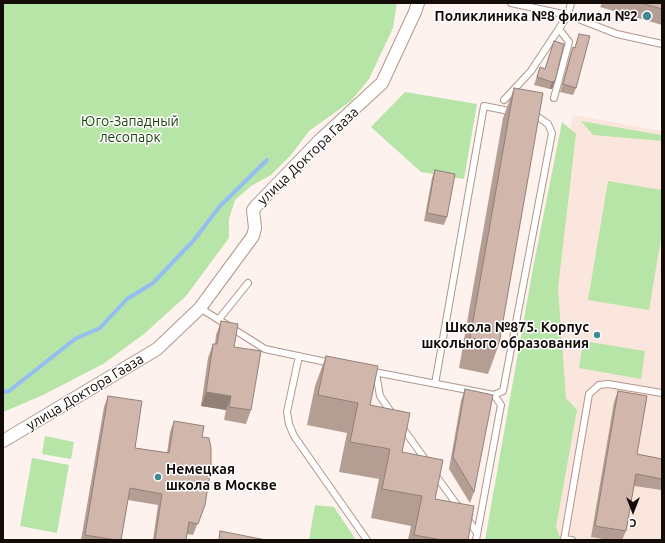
<!DOCTYPE html>
<html>
<head>
<meta charset="utf-8">
<style>
  body { margin:0 }
  #map { position:relative; width:665px; height:543px; overflow:hidden; background:#fdf2ed; font-family:Ubuntu,sans-serif }
  canvas { display:block }
  .frame { position:absolute; inset:0; border:4px solid #130b07; pointer-events:none }
  .north { position:absolute; left:613px; top:491px; width:40px; height:40px; -webkit-text-stroke:3px #fff; paint-order:stroke; rotate:180deg; font-size:11px; font-weight:700; line-height:16px; text-align:center; color:#130b07 }
  .north::after { content:''; display:block; margin:auto; width:14px; height:18px; background:#130b07; clip-path:polygon(50% 0,100% 100%,50% 72%,0 100%) }
</style>
</head>
<body>
<div id="map">
<canvas width="665" height="543"></canvas>
<div class="frame"></div>
<div class="north">С</div>
</div>
<script>
const ctx = document.querySelector('canvas').getContext('2d');
ctx.lineJoin = 'round';
function fill(path, color) { ctx.fillStyle = color; ctx.fill(path, 'evenodd'); }
const toPath = rows => new Path2D(rows.map(r => 'M' + r).join(''));
function trace(path, color, width, dash) { ctx.strokeStyle = color; ctx.lineWidth = width; ctx.lineCap = dash ? 'butt' : 'round'; ctx.setLineDash(dash || []); ctx.stroke(path); }
function label(font, color, halo, rows, align = 'center') {
  ctx.font = font + ' Ubuntu,sans-serif'; ctx.lineWidth = 3; ctx.setLineDash([]); ctx.textBaseline = 'middle'; ctx.strokeStyle = halo; ctx.fillStyle = color; for (const [text, x, y, turn = 0] of rows) {
    ctx.save(); ctx.translate(x, y); ctx.rotate((+turn || 0) * Math.PI / 180); ctx.textAlign = isNaN(turn) ? turn : align; if (halo) ctx.strokeText(text, 0, 0); ctx.fillText(text, 0, 0); ctx.restore();
  }
}
const built = toPath([
  [573,115,662,131,662,540,495,540]
]);
const green = toPath([
  [3,3,397,3,393,28,369,79,351,101,309,131,291,155,271,175,251,186,235,200,229,219,229,238,186,296,144,334,103,364,41,396,3,412],
  [405,92,477,104,464,179,421,172,371,127],
  [581,121,662,135,662,141,593,135],
  [562,122,576,134,558,288,566,398,577,410,556,527,561,540,485,540,533,268],
  [608,181,662,190,662,232,649,310,588,300],
  [583,341,645,351,641,379,579,368],
  [45,436,74,442,71,459,42,454],
  [32,458,69,465,57,533,20,526],
  [315,505,334,507,356,540,309,540]
]);
const stream = toPath([
  [3,392,9,391,75,339,100,328,127,299,153,283,194,240,220,206,267,160]
]);
const service = toPath([
  [511,3,568,15,571,3],
  [554,98,569,42,559,29],
  [504,100,531,71,568,15,617,34,662,44],
  [200,308,265,349,331,363],
  [219,319,248,283],
  [299,356,287,412,289,424,294,436,367,540],
  [369,371,494,395,503,391,552,133,548,124,538,117,531,115],
  [376,373,380,396,393,415],
  [435,384,484,106,514,112],
  [402,427,427,462],
  [434,473,460,509],
  [467,518,477,533],
  [564,539,572,540],
  [476,540,501,405,494,395],
  [564,540,589,394,599,385,608,384,662,393]
]);
const minor = toPath([
  [3,441,157,349,200,308,253,236,255,228,253,210,257,205,319,141,382,83,415,12,418,3]
]);
const wall = toPath([
  [602,3,662,3,662,25,600,7],
  [579,34,576,88,573,95,560,92,570,55,573,47,575,47],
  [554,41,564,44,552,89,550,89,534,85,540,67,545,69],
  [514,88,499,344,488,374,459,368,503,118],
  [435,170,447,217,444,225,424,221,432,178],
  [221,321,234,347,251,410,246,424,224,420,226,410,201,406,208,358,213,344,215,344,216,335],
  [326,356,370,405,435,499,468,540,408,540,411,526,371,518,379,479,339,472,347,433,307,425,315,386],
  [465,389,474,492,470,503,449,469,461,401],
  [618,391,637,454,662,459,662,490,634,486,626,531,622,540,609,540,591,537,614,402],
  [108,396,135,448,167,453,170,432,174,421,202,437,205,505,193,535,187,534,186,540,153,540,158,505,128,500,121,540,81,540,104,407]
]);
const shadedWall = toPath([
  [555,81,552,89,550,89,552,82],
  [206,392,231,396,226,410,201,406]
]);
const building = toPath([
  [641,3,662,3,662,9,641,3],
  [579,34,590,36,576,88,563,84,573,47,575,48,579,34],
  [554,41,564,44,555,81,552,82,537,77,540,67,545,69,554,41],
  [514,88,543,93,499,344,470,338,514,88],
  [435,170,455,174,447,217,427,213,435,170],
  [221,321,238,324,234,347,261,351,251,410,229,407,231,396,206,392,213,344,217,344,221,321],
  [326,356,378,366,370,405,410,413,402,452,443,460,435,499,474,506,468,540,442,540,414,535,422,496,382,489,390,449,350,442,358,403,318,395,326,356],
  [465,389,493,395,474,492,453,457,465,389],
  [618,391,647,396,637,454,662,459,662,479,636,474,626,531,595,526,618,391],
  [108,396,142,401,135,448,169,453,174,421,204,426,202,437,209,438,211,448,211,468,205,505,198,524,189,522,186,540,155,540,162,494,130,488,121,540,116,540,85,535,108,396],
  [220,531,266,540,219,540,220,531]
]);
const markers = [
  [647,16,5,"#438994"],
  [597,335,4,"#438994"],
  [158,477,4,"#438994"]
];
const poiNames = [
  ["Поликлиника №8 филиал №2",638,16],
  ["Школа №875. Корпус",589,327],
  ["школьного образования",589,343],
  ["Немецкая",166,469,"left"],
  ["школа в Москве",166,485,"left"]
];
const parkNames = [
  ["Юго-Западный",130,121],
  ["лесопарк",130,137]
];
const streetNames = [
  ["улица Доктора Гааза",308,156,-44],
  ["улица Доктора Гааза",85,392,-31]
];
fill(built, '#fbe6dd');
fill(green, '#b7e4a7');
trace(stream, '#94bef2', 4);
trace(service, '#b1978c', 8);
trace(minor, '#b1978c', 14);
trace(service, '#fff', 6);
trace(minor, '#fff', 12);
fill(wall, '#b49d93');
fill(shadedWall, '#928078');
fill(building, '#d1b7ab');
trace(building, '#928078', 1);
for (const [x, y, r, color] of markers) { const dot = new Path2D(); dot.arc(x, y, r, 0, 2 * Math.PI); ctx.fillStyle = color; ctx.fill(dot); trace(dot, '#fff', 1.5); }
label('bold 14px', '#130b07', '#fff', poiNames, 'right');
label('14px', '#1c3d0d', '#fff', parkNames);
label('14px', '#130b07', '#fff', streetNames);
</script>
</body>
</html>
